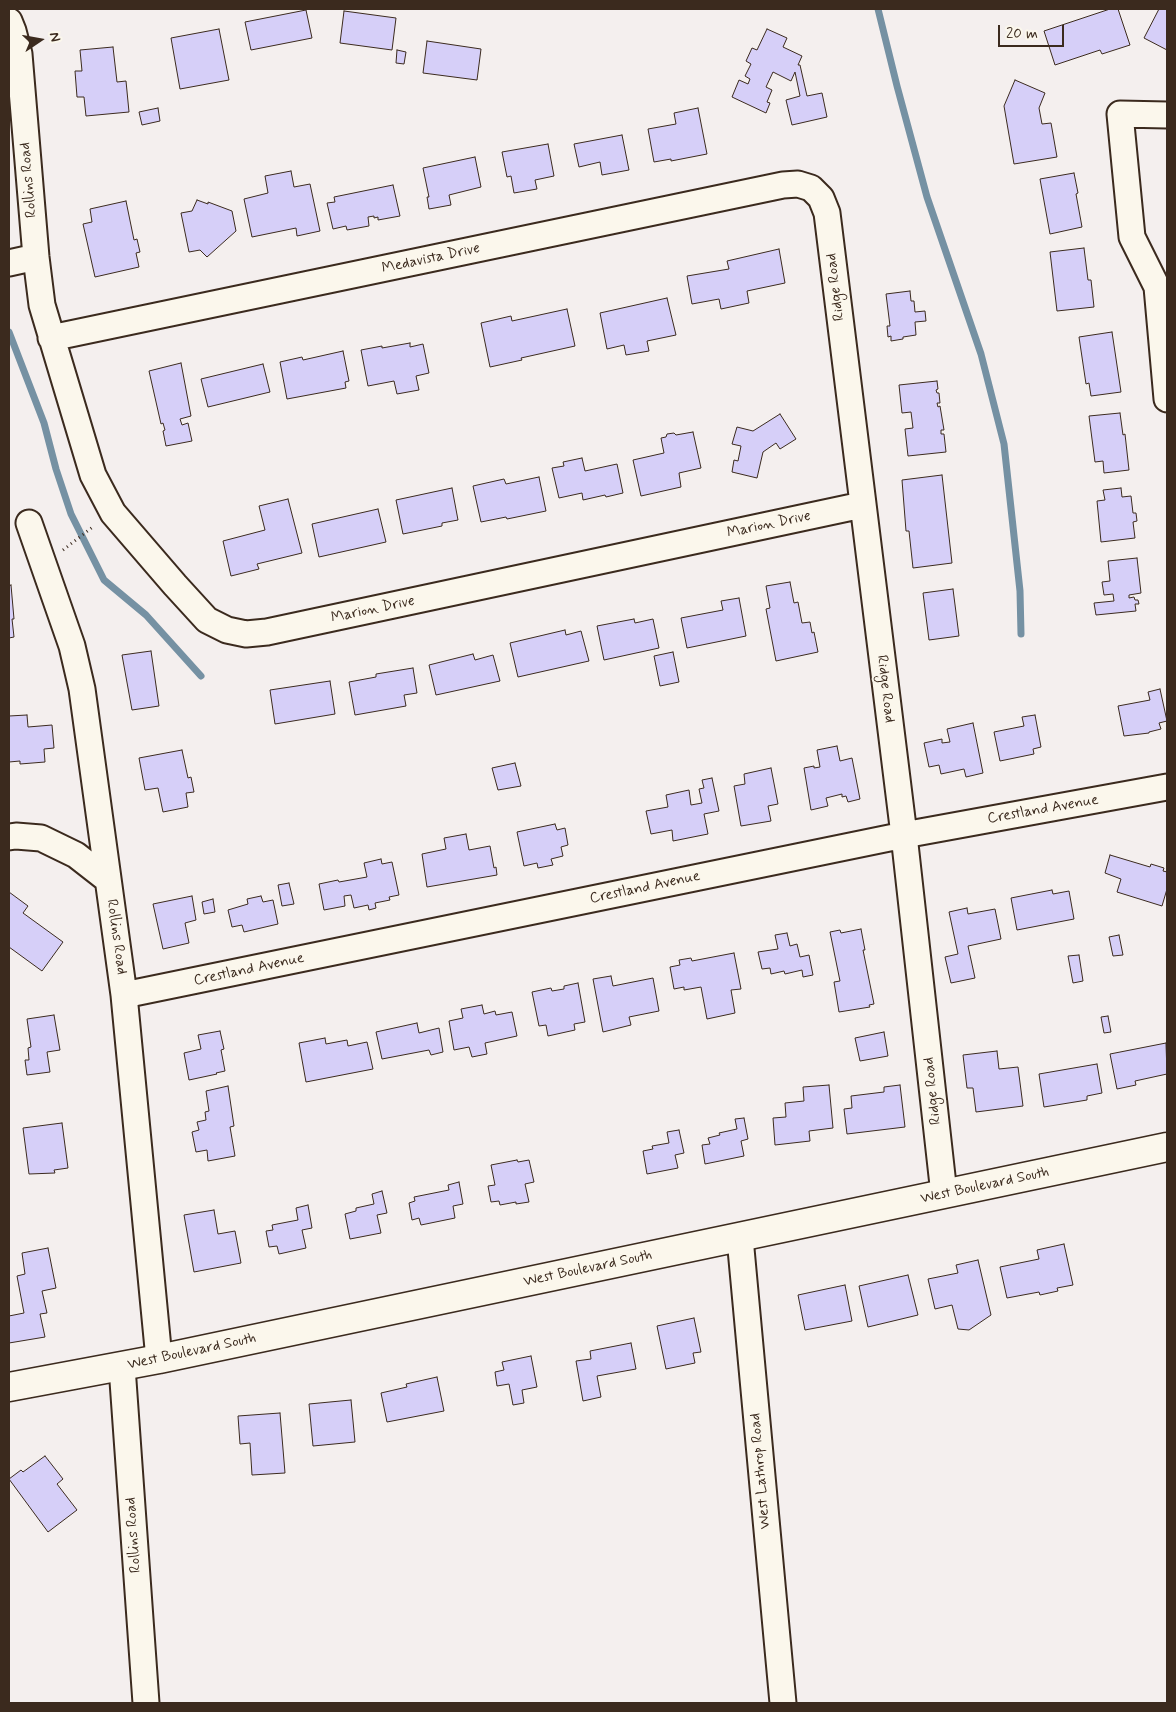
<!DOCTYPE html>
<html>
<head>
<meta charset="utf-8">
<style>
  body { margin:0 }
  #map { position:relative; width:1176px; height:1712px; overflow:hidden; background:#f4efee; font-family:Mynerve,sans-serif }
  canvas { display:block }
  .frame { position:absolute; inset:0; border:10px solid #3b2a1e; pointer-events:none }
  .north { position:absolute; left:15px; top:15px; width:50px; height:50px; -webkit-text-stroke:4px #fbf7ec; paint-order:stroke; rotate:78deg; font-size:14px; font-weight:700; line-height:20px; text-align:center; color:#3b2a1e }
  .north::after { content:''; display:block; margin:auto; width:18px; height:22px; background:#3b2a1e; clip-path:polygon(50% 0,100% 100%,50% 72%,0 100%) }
  .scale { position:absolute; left:998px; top:25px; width:66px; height:22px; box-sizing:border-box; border:2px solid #3b2a1e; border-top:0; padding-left:6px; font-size:15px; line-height:18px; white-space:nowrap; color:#3b2a1e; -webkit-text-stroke:4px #fbf7ec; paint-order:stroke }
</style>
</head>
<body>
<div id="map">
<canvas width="1176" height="1712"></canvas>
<div class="frame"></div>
<div class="north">N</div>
<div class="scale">20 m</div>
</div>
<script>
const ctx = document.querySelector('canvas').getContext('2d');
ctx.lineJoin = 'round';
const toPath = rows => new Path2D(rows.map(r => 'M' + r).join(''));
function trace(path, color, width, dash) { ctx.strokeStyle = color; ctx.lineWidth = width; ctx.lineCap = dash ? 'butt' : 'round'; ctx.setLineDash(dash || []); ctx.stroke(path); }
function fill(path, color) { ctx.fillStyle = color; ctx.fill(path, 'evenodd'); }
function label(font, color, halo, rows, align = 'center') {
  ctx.font = font + ' Mynerve,sans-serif'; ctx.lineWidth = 4; ctx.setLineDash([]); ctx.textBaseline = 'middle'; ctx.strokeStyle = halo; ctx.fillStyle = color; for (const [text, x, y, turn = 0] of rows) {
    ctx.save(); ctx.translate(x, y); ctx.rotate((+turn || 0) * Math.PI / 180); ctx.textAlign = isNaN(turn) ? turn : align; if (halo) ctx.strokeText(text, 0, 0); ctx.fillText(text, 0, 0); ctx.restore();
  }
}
const stream = toPath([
  [878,9,897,86,927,197,981,354,1004,444,1020,591,1021,634],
  [9,332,44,423,56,469,71,514,104,580,146,615,201,676]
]);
const building = toPath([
  [1110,9,1118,9,1130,45,1102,54,1100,50,1055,65,1044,31,1110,9],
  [1159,9,1167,9,1167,50,1144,38,1159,9],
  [306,10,312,38,251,50,245,22,306,10],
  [344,11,396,18,392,50,340,43,344,11],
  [219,29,229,80,180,89,171,38,219,29],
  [767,29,787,38,783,47,802,56,798,65,800,65,807,96,822,93,827,117,792,125,786,100,800,96,795,72,791,81,773,72,766,87,772,90,767,102,770,103,766,113,732,97,739,80,748,84,750,79,745,76,751,64,746,61,752,48,757,50,767,29],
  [427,41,481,49,477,80,423,73,427,41],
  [113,47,117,82,126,81,129,112,86,116,84,97,77,97,75,71,82,71,80,50,113,47],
  [397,50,406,52,404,64,396,63,397,50],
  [1015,80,1045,93,1039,108,1042,124,1051,123,1057,157,1014,164,1004,106,1015,80],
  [158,108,160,121,142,125,139,112,158,108],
  [698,108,707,154,671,161,671,159,654,162,648,129,676,124,674,113,698,108],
  [622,135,629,170,602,175,600,162,579,167,574,144,622,135],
  [548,144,554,176,535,180,537,189,514,193,511,176,507,177,502,152,548,144],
  [475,157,481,187,449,195,451,205,429,209,427,197,429,197,423,168,475,157],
  [291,171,294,187,310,184,320,231,297,236,296,228,252,237,244,199,268,193,265,176,291,171],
  [1074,173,1078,193,1076,194,1082,227,1050,234,1040,179,1074,173],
  [393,185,400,216,378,220,378,217,374,218,374,216,368,217,369,226,347,230,346,226,333,229,327,203,335,202,334,197,393,185],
  [197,200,208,204,208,202,232,211,236,231,207,257,200,250,189,252,181,213,192,211,197,200],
  [126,201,134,240,137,239,140,252,136,253,139,267,95,277,83,224,92,222,90,209,126,201],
  [1084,248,1088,280,1091,280,1094,307,1057,311,1050,252,1084,248],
  [779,249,785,283,747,291,749,303,721,309,719,299,692,304,687,276,729,269,727,261,779,249],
  [910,291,911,301,914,301,915,312,925,311,926,321,915,322,916,335,903,337,903,339,891,341,891,336,888,337,887,326,890,326,886,294,910,291],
  [667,298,676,335,647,341,649,351,626,355,624,345,607,349,600,313,667,298],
  [567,309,575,346,521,358,522,360,490,367,481,323,511,316,512,321,567,309],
  [1112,332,1121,392,1091,396,1089,383,1086,384,1079,337,1112,332],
  [410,343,410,347,423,344,429,373,416,376,419,390,397,394,394,381,368,386,361,350,382,346,382,348,410,343],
  [343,351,349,381,345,382,346,388,287,399,280,362,302,357,303,360,343,351],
  [181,363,191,416,180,419,182,425,188,423,192,441,166,446,163,431,165,430,163,423,161,424,149,371,181,363],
  [263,364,270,392,208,407,201,379,263,364],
  [937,381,938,389,936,390,937,393,939,393,940,403,937,403,938,407,940,406,944,430,941,430,941,434,944,434,946,452,908,456,905,429,913,428,911,412,902,413,899,385,937,381],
  [1120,413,1123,435,1125,434,1129,470,1104,473,1103,461,1095,462,1089,416,1120,413],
  [780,414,796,439,780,449,776,443,763,452,757,478,732,472,734,460,738,461,741,446,732,444,737,427,753,431,780,414],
  [693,432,701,468,679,473,681,487,641,496,633,460,664,453,661,438,666,437,667,434,674,433,676,435,693,432],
  [582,458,585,471,617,464,623,493,606,497,605,495,583,500,582,493,559,498,552,468,564,466,563,462,582,458],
  [942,475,952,563,913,568,909,531,906,531,902,480,942,475],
  [539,477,546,511,507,519,506,517,481,522,473,486,504,479,506,484,539,477],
  [452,488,458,520,442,523,442,526,403,534,396,500,452,488],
  [1121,488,1122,497,1131,496,1133,513,1136,513,1137,521,1133,522,1135,538,1101,542,1097,501,1105,500,1103,490,1121,488],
  [288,499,302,553,257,564,259,569,231,576,223,541,265,530,259,506,288,499],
  [378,509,386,542,319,557,312,524,378,509],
  [1137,558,1141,593,1129,595,1129,598,1134,597,1135,600,1138,600,1139,604,1135,604,1136,611,1096,615,1094,603,1114,601,1113,594,1104,595,1102,582,1110,581,1108,561,1137,558],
  [790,582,794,603,798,602,802,623,810,622,812,633,814,632,818,652,776,661,766,609,770,608,766,586,790,582],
  [11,585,14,619,12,619,14,637,9,638,9,586,11,585],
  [953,589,959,636,929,640,923,593,953,589],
  [739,598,746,636,687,648,681,618,723,610,721,601,739,598],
  [634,619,635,623,653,619,659,648,604,660,597,626,634,619],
  [565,630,566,635,581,631,589,661,518,677,510,643,565,630],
  [151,651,159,706,132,710,122,655,151,651],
  [673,652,679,682,660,686,654,656,673,652],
  [473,654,475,660,493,655,500,681,436,695,429,665,473,654],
  [413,668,417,693,404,695,406,706,355,715,349,682,376,677,376,674,413,668],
  [330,681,335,714,275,724,270,690,330,681],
  [1160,689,1167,721,1159,723,1161,729,1149,732,1149,733,1124,736,1118,706,1150,700,1148,692,1160,689],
  [27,715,28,727,52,725,54,748,44,749,45,762,20,764,20,761,9,762,9,716,27,715],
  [1035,715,1041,747,1033,749,1034,754,1000,761,994,732,1024,726,1022,717,1035,715],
  [973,723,983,773,966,777,964,769,941,774,939,765,929,767,924,743,942,739,942,743,950,742,947,729,973,723],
  [837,746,840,761,852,758,860,799,848,802,846,796,842,797,842,794,826,798,828,806,811,810,804,768,814,766,814,768,820,767,817,750,837,746],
  [182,750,188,778,191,777,194,792,186,793,188,807,163,812,158,788,145,790,139,758,182,750],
  [515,763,521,786,498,790,492,768,515,763],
  [771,768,778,804,768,806,771,821,741,826,734,786,745,784,744,774,771,768],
  [712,778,719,811,704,814,708,834,673,841,672,830,651,834,646,811,668,807,666,795,689,790,691,805,702,803,699,789,704,788,702,780,712,778],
  [555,824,557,830,565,828,568,845,561,847,563,856,551,859,553,865,538,868,537,863,524,866,517,832,555,824],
  [466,834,469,850,490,846,494,868,496,867,497,875,427,887,422,854,446,849,444,838,466,834],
  [1110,855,1150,867,1151,864,1164,868,1163,871,1167,872,1167,889,1162,906,1117,892,1121,879,1105,873,1110,855],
  [381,859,382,864,392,862,399,895,389,897,390,900,375,903,376,908,369,910,368,905,354,908,351,895,344,896,345,906,324,910,319,884,338,880,339,882,367,877,364,863,381,859],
  [289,883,294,904,282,906,278,885,289,883],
  [1052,890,1053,894,1069,891,1074,919,1017,930,1011,898,1052,890],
  [9,892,28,906,23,913,63,942,42,971,9,947,9,892],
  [192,896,196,920,185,923,189,943,163,949,153,904,192,896],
  [261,896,263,902,273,900,278,924,244,932,242,925,232,927,228,910,248,904,247,899,261,896],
  [213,899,215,912,204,914,202,902,213,899],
  [967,908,968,914,995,909,1001,939,968,946,975,978,951,983,945,957,958,954,949,912,967,908],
  [861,929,865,950,863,950,874,1004,869,1005,870,1007,839,1012,834,982,840,981,830,932,840,930,841,933,861,929],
  [787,933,790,946,797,944,800,957,809,955,813,975,803,977,802,970,785,974,784,971,771,974,770,968,762,969,758,952,778,949,775,935,787,933],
  [1119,935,1123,955,1113,956,1109,937,1119,935],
  [734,953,741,989,731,990,735,1013,707,1019,701,987,684,990,684,987,674,989,670,967,680,965,679,960,691,958,692,961,734,953],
  [1079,955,1083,981,1073,983,1068,956,1079,955],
  [611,976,613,986,653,978,659,1011,629,1017,631,1025,603,1032,593,979,611,976],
  [578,983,585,1022,574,1024,575,1030,548,1036,546,1025,539,1026,532,992,551,988,552,991,564,989,564,986,578,983],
  [482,1005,484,1014,495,1011,496,1015,512,1012,517,1036,485,1043,487,1054,472,1057,469,1047,454,1050,449,1021,463,1018,461,1009,482,1005],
  [54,1015,60,1050,47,1052,50,1072,27,1075,25,1060,29,1060,28,1048,31,1047,27,1019,54,1015],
  [1108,1016,1111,1032,1104,1033,1101,1017,1108,1016],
  [417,1023,419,1033,439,1028,443,1052,431,1055,429,1050,382,1059,376,1032,417,1023],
  [220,1031,224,1049,221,1050,225,1071,216,1073,217,1074,189,1080,184,1053,201,1049,198,1035,220,1031],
  [884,1032,888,1056,860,1061,855,1038,884,1032],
  [325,1038,326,1044,347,1040,348,1046,367,1042,373,1069,306,1082,299,1043,325,1038],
  [1166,1043,1167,1074,1135,1081,1136,1085,1117,1089,1110,1054,1166,1043],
  [997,1051,999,1069,1018,1067,1023,1106,976,1112,973,1088,967,1088,963,1055,997,1051],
  [1097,1064,1102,1093,1087,1096,1087,1100,1044,1107,1039,1074,1097,1064],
  [829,1085,833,1128,809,1131,810,1141,775,1145,773,1118,786,1117,785,1103,804,1101,803,1087,829,1085],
  [900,1085,905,1127,847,1134,844,1109,852,1108,851,1096,884,1092,884,1087,900,1085],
  [228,1086,234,1126,230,1127,235,1156,208,1161,207,1150,196,1152,192,1132,199,1130,197,1122,206,1120,205,1112,209,1111,206,1091,228,1086],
  [744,1118,748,1139,741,1141,744,1156,705,1164,702,1145,710,1144,708,1138,720,1135,719,1133,737,1129,735,1119,744,1118],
  [62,1123,68,1168,54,1170,55,1173,29,1174,23,1128,62,1123],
  [679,1130,684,1153,675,1155,678,1168,647,1174,643,1151,653,1149,652,1146,669,1143,667,1132,679,1130],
  [517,1160,518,1162,529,1160,534,1182,525,1184,529,1202,516,1204,516,1202,500,1205,499,1201,491,1202,488,1186,495,1185,491,1165,517,1160],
  [459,1182,463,1204,453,1206,455,1218,421,1225,419,1218,412,1220,409,1203,415,1201,414,1197,449,1190,448,1185,459,1182],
  [382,1191,387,1213,377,1215,381,1233,350,1239,345,1214,356,1211,356,1208,374,1204,372,1194,382,1191],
  [308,1205,312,1228,302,1230,306,1248,279,1254,277,1246,269,1247,266,1231,273,1230,272,1225,298,1220,296,1208,308,1205],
  [214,1210,218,1234,235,1231,241,1263,194,1272,184,1215,214,1210],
  [1064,1244,1073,1285,1057,1288,1058,1291,1040,1295,1039,1292,1007,1298,1000,1267,1039,1259,1037,1250,1064,1244],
  [48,1248,56,1288,42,1291,47,1313,40,1314,45,1337,9,1343,9,1316,24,1313,17,1276,25,1274,22,1253,48,1248],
  [978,1260,991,1315,969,1330,958,1329,952,1305,935,1309,928,1279,958,1273,956,1265,978,1260],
  [908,1275,918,1315,868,1327,859,1286,908,1275],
  [845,1285,852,1321,805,1330,798,1295,845,1285],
  [694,1318,701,1352,693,1353,695,1363,666,1369,657,1326,694,1318],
  [631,1343,636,1369,597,1376,601,1397,583,1401,576,1361,591,1359,590,1351,631,1343],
  [531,1356,537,1387,522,1390,524,1403,513,1405,509,1384,497,1386,495,1372,504,1370,502,1362,531,1356],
  [437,1377,444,1411,387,1422,381,1393,407,1387,406,1384,437,1377],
  [351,1400,355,1442,313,1446,309,1404,351,1400],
  [280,1413,285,1473,252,1475,250,1443,240,1444,238,1416,280,1413],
  [45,1456,63,1479,57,1484,77,1510,48,1532,9,1479,21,1470,23,1472,45,1456]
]);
const path = toPath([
  [63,550,94,526]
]);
const street = toPath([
  [9,21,13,31,19,54,36,257,42,305,93,475,113,513,175,585,207,620,227,630,246,634,267,632,862,505],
  [1167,115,1120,114,1132,237,1157,287,1167,399],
  [9,263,36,257],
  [51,338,783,185,798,184,811,188,821,198,827,213,904,835,944,1194],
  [29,523,72,646,82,689,124,995,159,1359],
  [9,837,16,836,41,838,76,855,108,880],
  [124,995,904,835,1167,787],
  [740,1238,783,1703],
  [122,1367,146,1703]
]);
const secondary = toPath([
  [9,1387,159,1359,1167,1147]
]);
const streetNames = [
  ["Rollins Road",29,180,-95],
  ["Medavista Drive",431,259,-12],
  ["Ridge Road",836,287,-97],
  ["Marion Drive",769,525,-12],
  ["Marion Drive",373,610,-12],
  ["Ridge Road",885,689,83],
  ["Crestland Avenue",1043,810,-10],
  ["Crestland Avenue",645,888,-12],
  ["Rollins Road",116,937,82],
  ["Crestland Avenue",249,970,-12],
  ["Ridge Road",933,1091,-96],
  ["West Boulevard South",985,1186,-12],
  ["West Boulevard South",588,1269,-12],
  ["West Boulevard South",192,1352,-12],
  ["West Lathrop Road",761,1471,-95],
  ["Rollins Road",134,1535,-94]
];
trace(stream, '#7591a3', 7);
fill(building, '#d6cff8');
trace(building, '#3b2a1e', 1);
trace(street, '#3b2a1e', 29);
trace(secondary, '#3b2a1e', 31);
trace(path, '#3b2a1e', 3, [1, 4]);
trace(street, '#fbf7ec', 25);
trace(secondary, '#fbf7ec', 28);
label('15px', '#3b2a1e', '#fbf7ec', streetNames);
</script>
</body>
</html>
